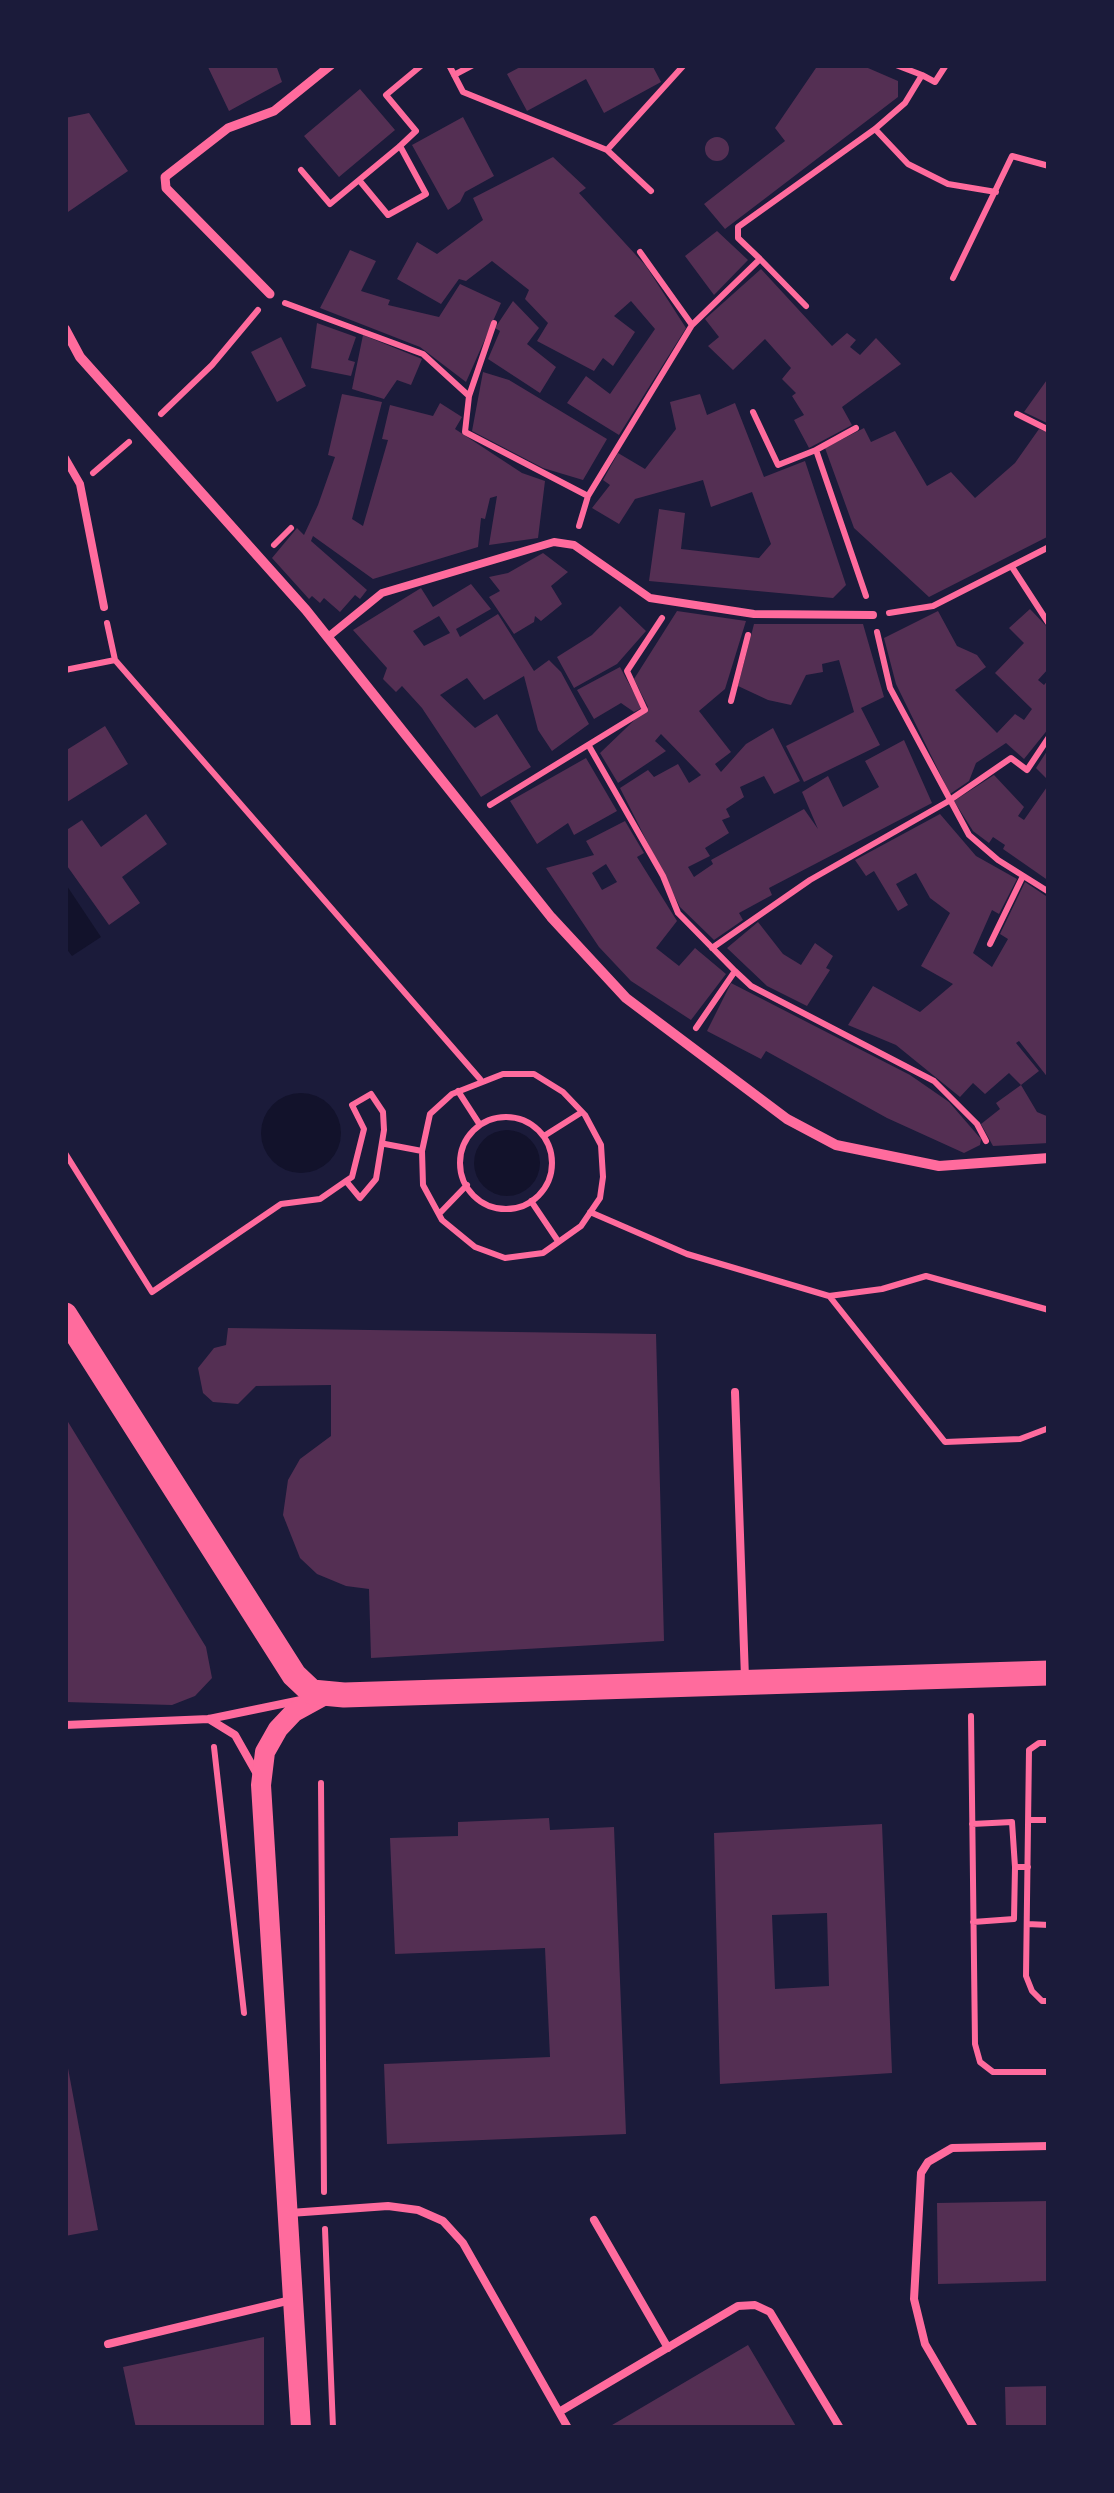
<!DOCTYPE html>
<html>
<head>
<meta charset="utf-8">
<style>
  body { margin:0 }
  #map { position:relative; width:1114px; height:2493px; overflow:hidden; background:#1b1b3a; font-family:"Noto Sans",sans-serif }
  canvas { display:block }
  .frame { position:absolute; inset:0; border:68px solid #1b1b3a; pointer-events:none }
</style>
</head>
<body>
<div id="map">
<canvas width="1114" height="2493"></canvas>
<div class="frame"></div>
</div>
<script>
const ctx = document.querySelector('canvas').getContext('2d');
ctx.lineJoin = 'round';
function fill(path, color) { ctx.fillStyle = color; ctx.fill(path, 'evenodd'); }
const toPath = rows => new Path2D(rows.map(r => 'M' + r).join(''));
function trace(path, color, width, dash) { ctx.strokeStyle = color; ctx.lineWidth = width; ctx.lineCap = dash ? 'butt' : 'round'; ctx.setLineDash(dash || []); ctx.stroke(path); }
const water = toPath([
  [65,883,101,937,72,956,65,947],
  '261 1133a40 40 0 1 1 80 0a40 40 0 1 1-80 0Z',
  '474 1163a33 33 0 1 1 66 0a33 33 0 1 1-66 0Z'
]);
const building = toPath([
  [207,65,276,65,282,82,229,111],
  [524,65,652,65,661,82,604,113,586,79,527,111,507,74],
  [818,65,861,65,898,81,898,97,725,229,704,204,785,141,775,128],
  [360,89,395,130,339,177,304,136],
  [89,113,128,171,65,214,65,118],
  [463,117,494,176,465,192,460,202,448,210,412,145],
  '705 149a12 12 0 1 1 24 0a12 12 0 1 1-24 0Z',
  [553,157,586,188,579,193,646,266,686,328,619,435,567,403,586,376,610,394,655,329,631,301,614,316,635,332,613,366,603,358,594,371,537,341,548,323,525,299,529,290,492,261,466,281,459,279,441,304,397,279,417,242,437,254,483,220,473,198],
  [717,231,748,260,714,295,685,256],
  [350,250,376,261,361,291,390,300,388,305,439,317,460,284,501,303,466,382,420,347,320,308],
  [761,269,832,346,847,333,856,340,850,347,860,355,876,338,901,364,842,407,852,425,809,448,794,420,804,415,792,396,796,393,782,379,791,368,765,339,733,370,708,346,719,337,705,319],
  [513,301,539,328,527,344,556,367,540,393,488,359,500,331,495,328],
  [317,323,356,337,348,360,355,362,351,376,311,368],
  [363,335,422,359,411,385,397,380,384,399,352,389],
  [281,337,306,386,277,402,251,352],
  [483,372,509,380,607,439,583,480,543,468,472,431],
  [1049,377,1049,424,1024,412],
  [342,394,382,402,352,519,363,526,388,440,382,439,390,405,433,416,440,403,462,417,455,429,522,473,545,481,538,538,489,545,497,496,490,498,485,519,481,518,478,547,373,579,313,536,311,541,367,590,360,599,355,595,340,612,324,598,320,603,312,596,309,599,272,558,297,528,304,535,318,505,335,457,328,455],
  [700,394,707,415,735,403,764,477,805,461,846,585,833,598,649,581,659,509,685,513,681,549,759,558,771,544,752,492,711,507,703,480,635,499,619,524,592,508,610,485,603,480,618,453,645,469,676,429,670,402],
  [864,428,871,442,895,431,927,486,951,472,975,498,1015,463,1039,429,1049,433,1049,536,929,597,854,528,825,448],
  [543,553,568,572,551,586,562,604,541,621,535,616,534,622,514,634,489,597,500,591,489,577,508,573],
  [471,584,491,609,456,629,460,637,498,614,534,671,549,660,561,672,589,724,552,751,538,730,524,676,484,700,467,678,440,695,475,728,497,714,531,767,481,797,422,708,402,686,396,692,383,679,387,668,353,630,421,588,433,607],
  [439,616,450,633,424,646,413,631],
  [620,606,646,631,617,664,574,688,557,657,592,635],
  [1030,609,1049,629,1049,668,1038,680,1044,685,1049,679,1049,728,1024,759,1006,743,976,763,969,781,950,794,896,684,884,638,938,611,957,646,977,655,986,667,955,690,997,733,1015,714,1024,720,1032,709,995,673,1024,643,1009,628],
  [677,611,746,621,725,689,699,711,731,752,715,764,721,772,746,744,773,728,800,781,774,794,764,776,740,787,744,797,726,809,730,817,722,820,729,833,705,848,710,856,688,867,694,877,713,864,711,860,804,809,818,829,802,792,828,776,843,807,879,787,865,761,904,740,932,803,769,888,772,895,739,913,743,920,714,940,680,907,620,788,648,770,654,777,678,764,689,783,701,775,661,734,655,741,666,751,618,783,600,753,648,707,634,679],
  [754,624,863,624,884,697,861,708,880,745,804,782,786,746,854,712,839,660,822,664,823,672,806,675,791,705,768,700,738,686],
  [620,667,642,708,634,712,621,703,594,719,577,690],
  [105,726,128,764,67,802,65,751],
  [1049,748,1049,781,1036,768],
  [586,758,617,811,574,835,568,823,537,844,510,801],
  [994,775,1024,807,1018,816,1024,820,1049,784,1049,881,1003,849,1005,845,993,837,989,843,973,831,954,801],
  [146,814,167,844,122,877,140,903,109,925,65,863,65,831,82,820,101,847],
  [940,814,976,856,1017,879,999,914,992,910,973,953,992,967,1008,939,1000,934,1025,882,1049,898,1049,1079,1019,1041,1016,1043,1039,1071,1021,1085,1009,1073,985,1094,973,1083,960,1097,896,1045,848,1025,873,986,920,1012,953,984,921,966,950,913,930,898,916,873,896,884,908,905,898,911,874,871,866,876,855,860],
  [625,821,644,853,637,857,677,921,656,948,679,966,695,948,726,974,691,1020,631,981,599,947,546,868,594,855,586,841],
  [606,864,617,882,602,890,592,873],
  [758,922,783,954,801,965,815,943,833,956,826,968,830,970,807,1006,767,986,727,948],
  [731,983,910,1075,949,1102,981,1139,980,1145,964,1153,887,1118,766,1051,761,1059,707,1031],
  [1021,1085,1037,1112,1049,1117,1049,1143,993,1146,981,1124,1000,1109,996,1103],
  [228,1328,656,1334,664,1641,371,1658,369,1589,346,1586,317,1574,300,1558,283,1515,288,1480,300,1459,331,1436,331,1385,256,1386,238,1404,213,1402,203,1393,198,1368,214,1348,226,1345],
  [65,1417,206,1647,212,1678,195,1696,172,1705,65,1702],
  [549,1818,550,1830,614,1827,626,2134,387,2144,384,2064,550,2057,545,1948,395,1954,390,1838,458,1836,458,1822],
  [882,1824,892,2073,720,2084,714,1833],
  [827,1913,829,1986,775,1989,772,1915],
  [65,2052,98,2230,65,2236],
  [1049,2201,1049,2281,938,2284,937,2203],
  [264,2337,264,2428,136,2428,123,2367],
  [748,2345,797,2428,607,2428],
  [1049,2386,1049,2428,1006,2428,1005,2387]
]);
const path = toPath([
  [449,65,463,92,607,150,651,191],
  [896,65,922,75],
  [454,75,473,65],
  [875,129,908,164,948,184,996,192],
  [607,150,684,65],
  [301,170,330,204,400,146,416,131,386,95,422,65],
  [359,180,388,215,426,194,400,146],
  [640,252,692,325],
  [760,259,806,306],
  [953,278,1012,156,1049,166],
  [285,303,423,354,469,396,465,432,588,496],
  [469,396,494,323],
  [753,412,778,465,816,450,866,596],
  [161,414,212,365,258,310],
  [1017,414,1049,430],
  [816,450,856,428],
  [93,473,129,442],
  [579,526,588,496,692,325,760,259,738,238,738,227,875,129,905,103,922,75,935,82,946,65],
  [274,545,291,528],
  [1012,567,1049,624],
  [889,613,933,606,1049,547],
  [107,623,115,660,480,1079],
  [877,632,890,688,969,835,998,860,1049,892],
  [65,670,115,660],
  [731,701,748,635],
  [589,746,663,876,678,913,735,971,751,986,934,1081,977,1124,986,1141],
  [490,805,645,710,627,671,662,618],
  [990,944,1023,876],
  [712,948,810,880,947,802,1011,758,1027,770,1049,737],
  [696,1028,735,971],
  [503,1074,534,1074,563,1092,585,1115,601,1145,603,1177,600,1198,581,1226,543,1253,505,1258,475,1247,442,1220,423,1185,422,1151,430,1114,452,1094,503,1074],
  [458,1091,480,1125],
  '460 1163a46 46 0 1 1 92 0a46 46 0 1 1-92 0Z',
  [544,1136,582,1112],
  [385,1144,422,1151],
  [65,1153,152,1292,281,1204,320,1199,346,1181,352,1177,364,1129,352,1105,371,1094,383,1112,384,1130,376,1179,360,1198,346,1181],
  [531,1201,558,1241],
  [590,1212,687,1254,829,1296,882,1289,926,1276,1049,1310],
  [439,1214,467,1185],
  [830,1297,945,1442,1020,1439,1049,1428],
  [971,1716,975,2044,980,2062,993,2072,1049,2072],
  [1049,1743,1039,1743,1029,1750,1026,1976,1032,1991,1042,2001,1049,2001],
  [214,1747,244,2013],
  [321,1783,324,2192],
  [1029,1820,1049,1820],
  [972,1824,1012,1822,1015,1867],
  [973,1922,1014,1919,1015,1867,1028,1867],
  [1027,1924,1049,1925],
  [325,2229,333,2428]
]);
const service = toPath([
  [65,458,80,484,104,607],
  [328,637,382,593,554,542,574,545,650,598,754,614,873,615],
  [735,1392,745,1678],
  [209,1719,235,1735,257,1774],
  [65,1725,209,1719,301,1700],
  [290,2213,388,2206,418,2210,443,2221,463,2243,568,2428],
  [594,2220,668,2348],
  [108,2344,291,2300],
  [559,2412,738,2306,755,2305,770,2312,840,2428],
  [974,2428,925,2344,914,2299,921,2173,928,2162,952,2148,1049,2146]
]);
const pedestrian = toPath([
  [270,294,166,188,165,177,228,128,274,111,331,65]
]);
const minor = toPath([
  [65,329,80,357,306,610,551,917,626,998,787,1119,836,1145,939,1166,1049,1158]
]);
const secondary = toPath([
  [301,2428,261,1785,265,1752,278,1729,294,1712,325,1695]
]);
const primary = toPath([
  [65,1315,294,1675,312,1692,344,1695,1049,1673]
]);
fill(water, '#12122b');
fill(building, '#542f53');
trace(path, '#ff6b9d', 6);
trace(service, '#ff6b9d', 8);
trace(pedestrian, '#ff6b9d', 9);
trace(minor, '#ff6b9d', 10);
trace(secondary, '#ff6b9d', 20);
trace(primary, '#ff6b9d', 25);
</script>
</body>
</html>
